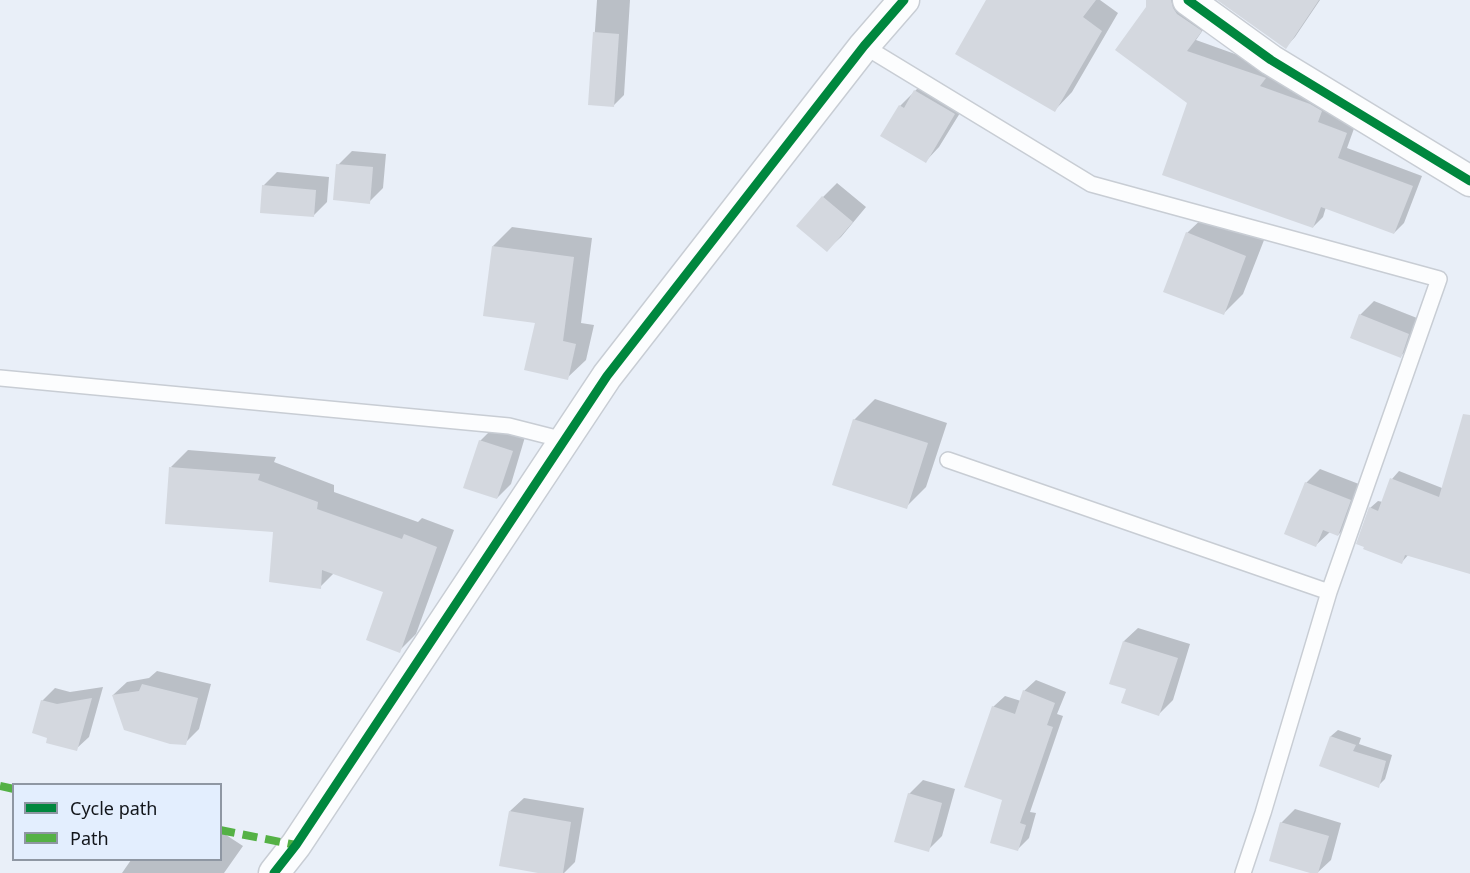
<!DOCTYPE html>
<html>
<head>
<meta charset="utf-8">
<style>
  body { margin:0 }
  #map { position:relative; width:1470px; height:873px; overflow:hidden; background:#e9eff8; font-family:"Noto Sans",sans-serif }
  canvas { display:block }
  .legend { position:absolute; left:12px; top:783px; width:210px; height:78px; box-sizing:border-box; background:#e3eefe; border:2px solid #8f97a3; margin:0; padding:8px 10px; list-style:none; font-size:18px; color:#12151b }
  .legend li { display:flex; align-items:center; gap:12px; height:30px }
  .legend b { width:30px; border:2px solid #8f97a3 }
</style>
</head>
<body>
<div id="map">
<canvas width="1470" height="873"></canvas>
<ul class="legend">
<li><b style="height:8px;background:#00873e"></b>Cycle path</li>
<li><b style="height:8px;background:#54b145"></b>Path</li>
</ul>
</div>
<script>
const ctx = document.querySelector('canvas').getContext('2d');
ctx.lineJoin = 'round';
function fill(path, color) { ctx.fillStyle = color; ctx.fill(path, 'evenodd'); }
const toPath = rows => new Path2D(rows.map(r => 'M' + r).join(''));
function trace(path, color, width, dash) { ctx.strokeStyle = color; ctx.lineWidth = width; ctx.lineCap = dash ? 'butt' : 'round'; ctx.setLineDash(dash || []); ctx.stroke(path); }
const shadow = toPath([
  [597,0,630,0,624,95,614,105,590,104],
  [988,0,1100,0,1118,13,1072,92,1055,110],
  [1154,0,1184,0,1210,20,1196,40,1274,68,1331,101,1327,112,1356,123,1347,148,1422,176,1404,223,1394,233,1326,207,1323,217,1313,227,1189,103],
  [1220,0,1320,0,1295,37,1286,47],
  [929,77,968,100,939,147,926,161,882,136,900,106],
  [352,151,386,154,383,188,369,202,338,165],
  [277,172,329,177,327,202,313,216,263,186],
  [837,183,866,207,841,237,827,250,798,226,823,197],
  [1208,213,1266,235,1243,294,1223,314,1187,233],
  [512,227,592,238,581,323,594,325,586,360,567,378,493,246],
  [1374,301,1422,320,1414,342,1401,356,1360,315],
  [875,399,947,423,926,487,906,507,854,420],
  [1470,426,1470,572,1409,554,1402,562,1370,508,1378,501,1383,502,1392,479,1399,471,1442,488],
  [494,427,525,437,511,484,497,498,480,441],
  [188,450,276,457,274,462,334,485,334,492,418,522,422,518,454,530,416,634,399,651,385,591,334,573,320,587,275,531,171,467],
  [1320,469,1364,486,1352,521,1338,535,1330,532,1316,545,1306,483],
  [1138,628,1190,644,1173,700,1159,714,1128,688,1124,641],
  [157,671,211,684,199,729,185,743,113,695,127,682,149,678],
  [1036,680,1066,692,1057,714,1063,716,1030,812,1036,813,1029,838,1017,850,1004,799,993,707,1005,696,1021,701,1024,691],
  [103,687,89,737,76,749,42,701,55,688,70,692],
  [1338,730,1361,738,1359,744,1392,755,1385,779,1378,786,1321,765,1331,736],
  [923,780,955,789,942,836,928,850,909,794],
  [524,798,584,808,575,862,564,873,547,873,510,811],
  [1295,809,1341,823,1331,860,1317,873,1316,873,1281,823],
  [220,831,243,846,224,873,122,873,131,860,220,860]
]);
const building = toPath([
  [986,0,1096,0,1083,17,1102,31,1055,112,955,54],
  [1146,0,1171,0,1173,8,1177,14,1202,31,1187,51,1266,78,1260,86,1310,104,1322,111,1318,122,1347,133,1338,158,1413,186,1394,234,1321,207,1313,228,1162,175,1187,103,1115,50,1146,7],
  [1217,0,1319,0,1286,49],
  [593,32,619,34,614,107,588,105],
  [914,90,955,114,926,163,880,136,899,105,904,108],
  [336,164,373,167,370,204,333,200],
  [262,185,316,190,314,217,260,213],
  [822,196,853,222,827,252,796,226],
  [1186,232,1246,256,1224,315,1163,292],
  [492,246,574,257,563,341,576,344,568,380,524,370,535,323,483,316],
  [1359,314,1409,334,1401,358,1350,338],
  [1463,414,1470,415,1470,574,1405,555,1402,564,1363,549,1364,547,1356,544,1369,507,1378,511,1390,478,1439,497],
  [853,419,928,443,907,509,832,485],
  [479,440,513,451,497,499,463,488],
  [169,467,260,474,258,480,318,502,317,509,402,539,404,534,437,547,400,653,366,640,383,592,322,570,321,589,269,582,273,532,165,524],
  [1305,482,1351,500,1338,536,1323,530,1316,547,1284,534],
  [1123,641,1178,658,1159,716,1121,703,1126,689,1109,684],
  [142,684,198,698,186,745,170,744,124,730,112,695,139,691],
  [1023,690,1055,703,1047,725,1053,727,1020,823,1026,825,1018,851,990,843,1002,800,964,787,992,706,1015,714],
  [92,698,77,751,46,743,47,738,32,733,41,700,57,704],
  [1330,736,1356,745,1353,751,1386,761,1379,788,1319,766],
  [908,793,942,803,929,852,894,842],
  [509,811,571,822,563,873,538,873,499,866],
  [1280,822,1329,836,1318,873,1310,873,1269,861]
]);
const service = toPath([
  [864,46,1091,184,1439,279,1329,592,1263,813,1243,873],
  [0,378,509,426,564,440],
  [948,460,1329,592]
]);
const minor = toPath([
  [1188,0,1271,60,1470,181],
  [274,873,296,845,607,376,864,46,904,0]
]);
const quiet = toPath([
  [0,786,14,789],
  [220,830,296,845]
]);
const cycleway = toPath([
  [1188,0,1271,60,1470,181],
  [274,873,296,845,607,376,864,46,904,0]
]);
fill(shadow, '#0003');
fill(building, '#d4d8df');
trace(service, '#c8cdd4', 18);
trace(minor, '#c8cdd4', 33);
trace(service, '#fcfdfe', 15);
trace(minor, '#fcfdfe', 30);
trace(quiet, '#54b145', 8, [15, 8]);
trace(cycleway, '#00873e', 9);
</script>
</body>
</html>
